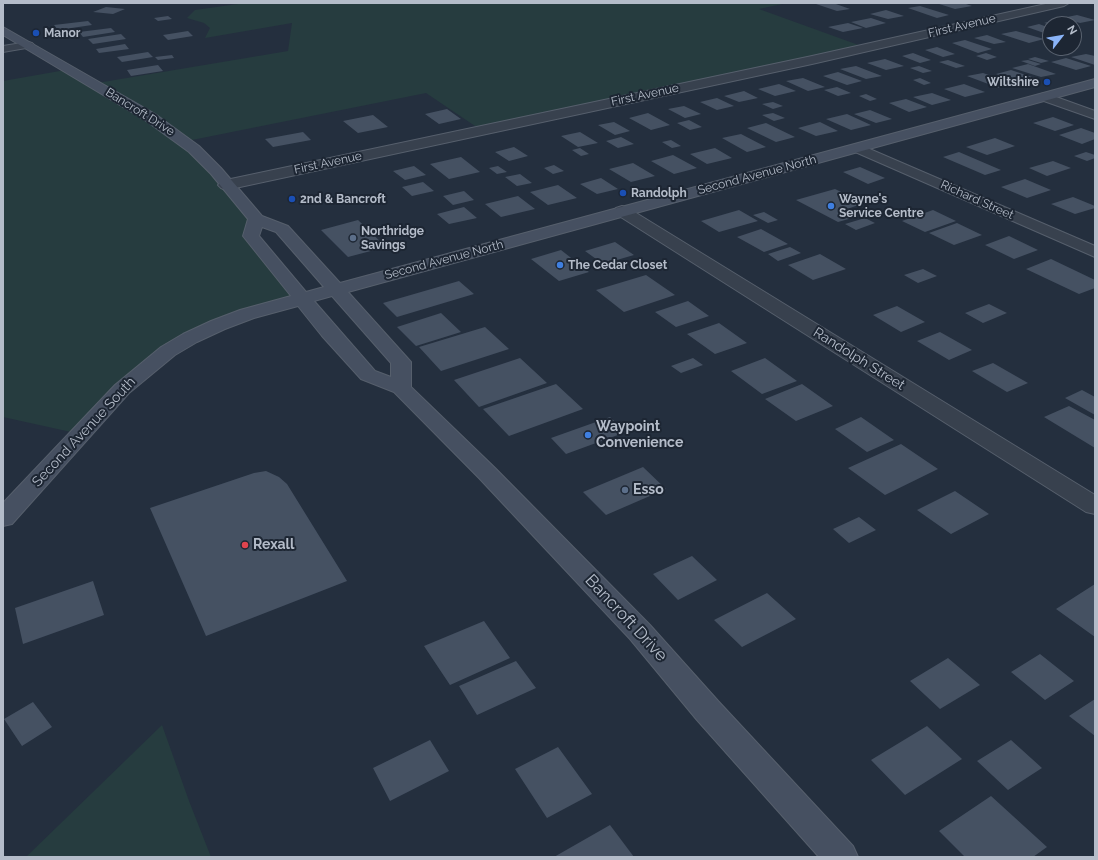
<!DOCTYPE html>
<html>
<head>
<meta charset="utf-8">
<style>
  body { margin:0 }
  #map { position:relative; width:1098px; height:860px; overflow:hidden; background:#242f3e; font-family:Raleway,sans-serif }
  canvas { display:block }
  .frame { position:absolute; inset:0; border:4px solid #b4bcc9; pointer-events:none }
  .north { position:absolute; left:1042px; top:16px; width:40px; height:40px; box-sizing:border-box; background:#1d2633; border:1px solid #59626f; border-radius:50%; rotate:59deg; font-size:11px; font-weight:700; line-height:16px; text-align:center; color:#b4bcc9 }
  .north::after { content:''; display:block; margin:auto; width:14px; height:18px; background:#8ab4f8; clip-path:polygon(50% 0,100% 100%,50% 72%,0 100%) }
</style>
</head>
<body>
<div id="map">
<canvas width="1098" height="860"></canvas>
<div class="frame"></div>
<div class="north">N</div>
</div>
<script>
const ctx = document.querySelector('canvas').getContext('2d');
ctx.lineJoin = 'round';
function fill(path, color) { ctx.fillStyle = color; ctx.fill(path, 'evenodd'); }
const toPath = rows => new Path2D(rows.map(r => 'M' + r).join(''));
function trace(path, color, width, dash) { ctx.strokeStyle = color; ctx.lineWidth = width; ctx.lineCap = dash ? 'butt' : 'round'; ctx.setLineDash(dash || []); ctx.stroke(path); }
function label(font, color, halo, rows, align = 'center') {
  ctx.font = font + ' Raleway,sans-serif'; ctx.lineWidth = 4; ctx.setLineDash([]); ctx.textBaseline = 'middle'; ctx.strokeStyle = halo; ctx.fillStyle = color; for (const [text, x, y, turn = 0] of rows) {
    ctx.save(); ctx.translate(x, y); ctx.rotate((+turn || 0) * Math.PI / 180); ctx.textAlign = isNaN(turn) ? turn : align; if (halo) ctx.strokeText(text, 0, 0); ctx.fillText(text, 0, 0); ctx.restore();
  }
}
const green = toPath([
  [245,3,787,3,759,9,864,47,481,130,426,93,187,141,258,219,249,237,300,298,189,337,71,432,3,417,3,81,71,69,97,83,288,51,292,23,205,38,210,28,204,23,187,18,195,10],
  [162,725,189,801,211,857,26,857]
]);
const building = toPath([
  [821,3,833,3,850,9,837,11,816,4],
  [936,3,963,3,972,6,955,9],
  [920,6,949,15,937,18,908,8],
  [106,7,125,9,113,14,93,12],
  [886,10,904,16,888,19,870,14],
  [1077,15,1095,20,1080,23,1062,18],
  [168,16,172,19,158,21,154,18],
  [871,18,886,23,866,28,851,22],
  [1059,19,1073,24,1050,24,1044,23],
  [88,21,92,25,58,30,54,25],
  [848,23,863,28,843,32,828,27],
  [1039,24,1050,28,1050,31,1044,33,1027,27],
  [111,28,115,32,83,37,79,32],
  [188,31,193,36,168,40,163,35],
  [1016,31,1044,39,1029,43,1001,34],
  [121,34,126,39,93,44,88,39],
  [987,35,1006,42,994,44,974,38],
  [965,40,992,49,978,53,952,43],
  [125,44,129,49,99,53,96,49],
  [937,47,955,54,943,57,925,50],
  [148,52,153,57,122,62,117,57],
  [913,53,931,60,920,63,902,56],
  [986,53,997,57,987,60,976,56],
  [1086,54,1095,56,1095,65,1071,57],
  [172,55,174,58,158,60,155,57],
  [1035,57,1049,61,1041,63,1028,59],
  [1066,58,1091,66,1076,70,1051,62],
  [885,59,904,66,886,70,867,63],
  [948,60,965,66,956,68,939,62],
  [1028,60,1041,64,1035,66,1021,61],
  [1028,64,1056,74,1041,77,1012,68],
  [158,65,163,71,131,76,127,70],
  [856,66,882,76,866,79,840,69],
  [919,66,932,71,923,73,910,68],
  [1011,70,1038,79,1022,83,996,74],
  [838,72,862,81,847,85,823,76],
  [983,73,1015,84,999,88,967,76],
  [803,78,825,87,808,91,786,81],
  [920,78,931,83,924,85,913,80],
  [779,84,796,91,775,96,758,89],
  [964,84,985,92,965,97,944,89],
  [837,87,851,93,838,96,824,90],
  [744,91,758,98,739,102,724,96],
  [932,93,951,100,932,105,913,97],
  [866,94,877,99,870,101,859,96],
  [717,98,734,106,717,110,700,102],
  [906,99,927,107,909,112,889,103],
  [773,102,783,106,773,109,762,104],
  [684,106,701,114,685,118,668,109],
  [447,109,461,119,439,124,425,114],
  [870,110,892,119,876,123,854,114],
  [648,113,670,125,651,130,629,118],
  [773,113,785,118,774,121,762,115],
  [847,114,871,125,851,130,826,119],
  [373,115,388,127,358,133,343,121],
  [1053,117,1074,125,1055,131,1033,123],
  [689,120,702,127,690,130,677,123],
  [614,122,630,131,615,135,598,125],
  [820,122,838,131,816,136,798,128],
  [766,123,795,137,776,142,747,128],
  [1081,128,1095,133,1095,139,1082,144,1059,135],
  [303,132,311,140,273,147,265,139],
  [580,132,598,143,578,147,561,136],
  [741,134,766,147,747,152,722,138],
  [621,137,634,144,618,148,606,141],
  [995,138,1015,146,987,155,966,147],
  [671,140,681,146,672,148,662,142],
  [514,147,528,156,509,161,495,152],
  [580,148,589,154,581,156,572,150],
  [715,148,732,158,707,164,690,154],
  [959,152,1001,170,985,175,943,157],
  [1086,152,1095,155,1095,158,1087,161,1074,156],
  [673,155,697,168,674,174,651,161],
  [461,157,480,172,449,179,430,164],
  [1053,161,1071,168,1047,176,1029,168],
  [633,163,655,176,631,182,609,169],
  [554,165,564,171,553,174,544,168],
  [414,166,426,175,405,180,393,171],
  [498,166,507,172,497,174,489,168],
  [860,167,885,178,868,184,843,172],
  [520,174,532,183,517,186,505,177],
  [601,178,618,189,597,194,580,184],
  [1025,179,1051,190,1027,198,1001,187],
  [423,182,434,191,412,196,402,187],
  [558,185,577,198,548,205,530,192],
  [835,189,864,203,850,208,863,215,838,222,796,200],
  [464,191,474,200,453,205,443,196],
  [518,196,535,209,501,217,485,204],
  [1073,197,1095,206,1095,208,1075,214,1051,204],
  [464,207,477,218,449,224,437,214],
  [739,210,758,221,719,232,701,221],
  [933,210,956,221,925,232,902,221],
  [764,212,778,220,768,223,753,215],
  [865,218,875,223,856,230,845,224],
  [358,220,386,247,348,257,321,230],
  [957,223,982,235,954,245,929,233],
  [761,229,788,244,764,252,737,237],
  [1009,236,1038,250,1014,259,985,245],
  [615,242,634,255,603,264,585,251],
  [790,247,801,253,778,261,768,254],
  [561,250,589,272,559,281,531,259],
  [820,254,846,269,813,280,788,265],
  [1051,259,1095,280,1095,288,1079,294,1026,269],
  [923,269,937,276,918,283,904,275],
  [646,275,675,295,624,312,596,290],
  [459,281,474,294,397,317,383,303],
  [688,301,709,316,676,327,655,312],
  [989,304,1007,313,983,323,965,313],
  [897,306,925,322,901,332,873,315],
  [441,313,461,332,416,346,397,327],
  [719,323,747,343,715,354,687,334],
  [485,327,509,349,441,371,419,347],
  [940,332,972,350,949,360,917,341],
  [520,358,547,383,479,407,454,380],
  [693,358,703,365,681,373,671,366],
  [765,358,797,381,762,394,731,371],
  [993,363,1028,383,1007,392,972,371],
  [556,384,583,409,509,436,483,409],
  [802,384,833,406,796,421,765,399],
  [1082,390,1095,397,1095,415,1065,398],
  [1069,406,1095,420,1095,448,1044,417],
  [610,417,626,432,566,454,551,438],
  [861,417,894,440,867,452,835,429],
  [901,444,938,469,885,495,848,468],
  [643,467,666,489,606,515,583,492],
  [266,471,279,477,287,484,347,581,206,636,150,508,254,473],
  [955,491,989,514,951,534,917,510],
  [859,517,876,530,849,543,833,529],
  [692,556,717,580,678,600,653,574],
  [93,581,104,615,23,644,15,608],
  [1095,584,1095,637,1056,609],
  [767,593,796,619,742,647,714,620],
  [484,621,510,658,450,685,424,646],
  [1040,654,1074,681,1045,700,1011,672],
  [948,658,980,685,940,709,910,681],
  [516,661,536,688,477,715,459,686],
  [1095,699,1095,736,1069,716],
  [33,702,52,727,22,746,4,719],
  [927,726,962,759,905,795,871,760],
  [430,740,449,771,390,801,373,768],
  [1011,740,1042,768,1008,790,977,761],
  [558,747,592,794,547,818,515,769],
  [991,796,1047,847,1033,857,965,857,939,831],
  [610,825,634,857,554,857]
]);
const street = toPath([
  [1050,3,1069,3,1064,6,812,64,226,190,221,188,218,185,221,182,226,180,812,56,1050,3],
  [28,42,32,43,34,45,32,47,3,52,3,46,28,42],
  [1045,93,1095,111,1095,119,1041,100,1039,97,1041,94,1045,93],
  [858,144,1095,246,1095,257,853,151,851,148,853,145,858,144],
  [622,206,628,208,1095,495,1095,514,1086,512,616,214,614,211,616,208,622,206]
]);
const secondary = toPath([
  [3,27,155,114,199,146,221,168,262,216,288,226,340,283,1095,79,1095,87,348,292,411,362,411,387,495,468,650,625,719,702,853,846,858,857,819,857,697,720,630,639,479,478,394,392,361,379,322,336,298,306,254,318,225,329,197,342,175,355,129,393,12,524,3,526,3,503,115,385,161,347,183,334,211,321,240,310,291,296,243,236,248,219,211,174,189,152,145,120,3,35,3,27],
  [262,227,276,232,324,287,306,292,259,236,262,227],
  [332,296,391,363,391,377,375,371,314,301,332,296]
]);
const markers = [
  [36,33,4,"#1a4fb4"],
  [1047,82,4,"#1a4fb4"],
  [623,193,4,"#1a4fb4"],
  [292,199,4,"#1a4fb4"],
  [831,206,4,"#3f7fe0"],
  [353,238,4,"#5c6f8a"],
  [560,265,4,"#3f7fe0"],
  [588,435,4,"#3f7fe0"],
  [625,490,4,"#5c6f8a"],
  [245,545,4,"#e0444e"]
];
const farStreetnames = [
  ["First Avenue",962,26,-13],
  ["First Avenue",645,95,-12],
  ["Bancroft Drive",140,112,32],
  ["First Avenue",328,163,-12],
  ["Second Avenue North",757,175,-15],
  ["Richard Street",977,200,24],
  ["Second Avenue North",444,260,-15]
];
const farPoinames = [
  ["Manor",44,33],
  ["Wiltshire",1039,82,"right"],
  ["Randolph",631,193],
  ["2nd & Bancroft",300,199],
  ["Wayne's",839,199],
  ["Service Centre",839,213],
  ["Northridge",361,231],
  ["Savings",361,245],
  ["The Cedar Closet",568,265]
];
const streetNames = [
  ["Randolph Street",859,359,32],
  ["Second Avenue South",84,432,-47]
];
const poiNames = [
  ["Waypoint",596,427],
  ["Convenience",596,443],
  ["Esso",633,490],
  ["Rexall",253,545]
];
const nearStreetnames = [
  ["Bancroft Drive",626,618,47]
];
fill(green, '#263c3f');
fill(building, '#455162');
trace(street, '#565f6c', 2);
trace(secondary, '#565f6c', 2);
fill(street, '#38414e');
fill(secondary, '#465061');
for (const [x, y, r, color] of markers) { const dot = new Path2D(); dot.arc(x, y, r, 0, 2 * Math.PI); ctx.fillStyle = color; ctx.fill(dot); trace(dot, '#1d2633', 1.5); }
label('12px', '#b4bcc9', '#1d2633', farStreetnames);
label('bold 12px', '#b4bcc9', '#1d2633', farPoinames, 'left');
label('14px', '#b4bcc9', '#1d2633', streetNames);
label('bold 14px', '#b4bcc9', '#1d2633', poiNames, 'left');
label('17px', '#b4bcc9', '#1d2633', nearStreetnames);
</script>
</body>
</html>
